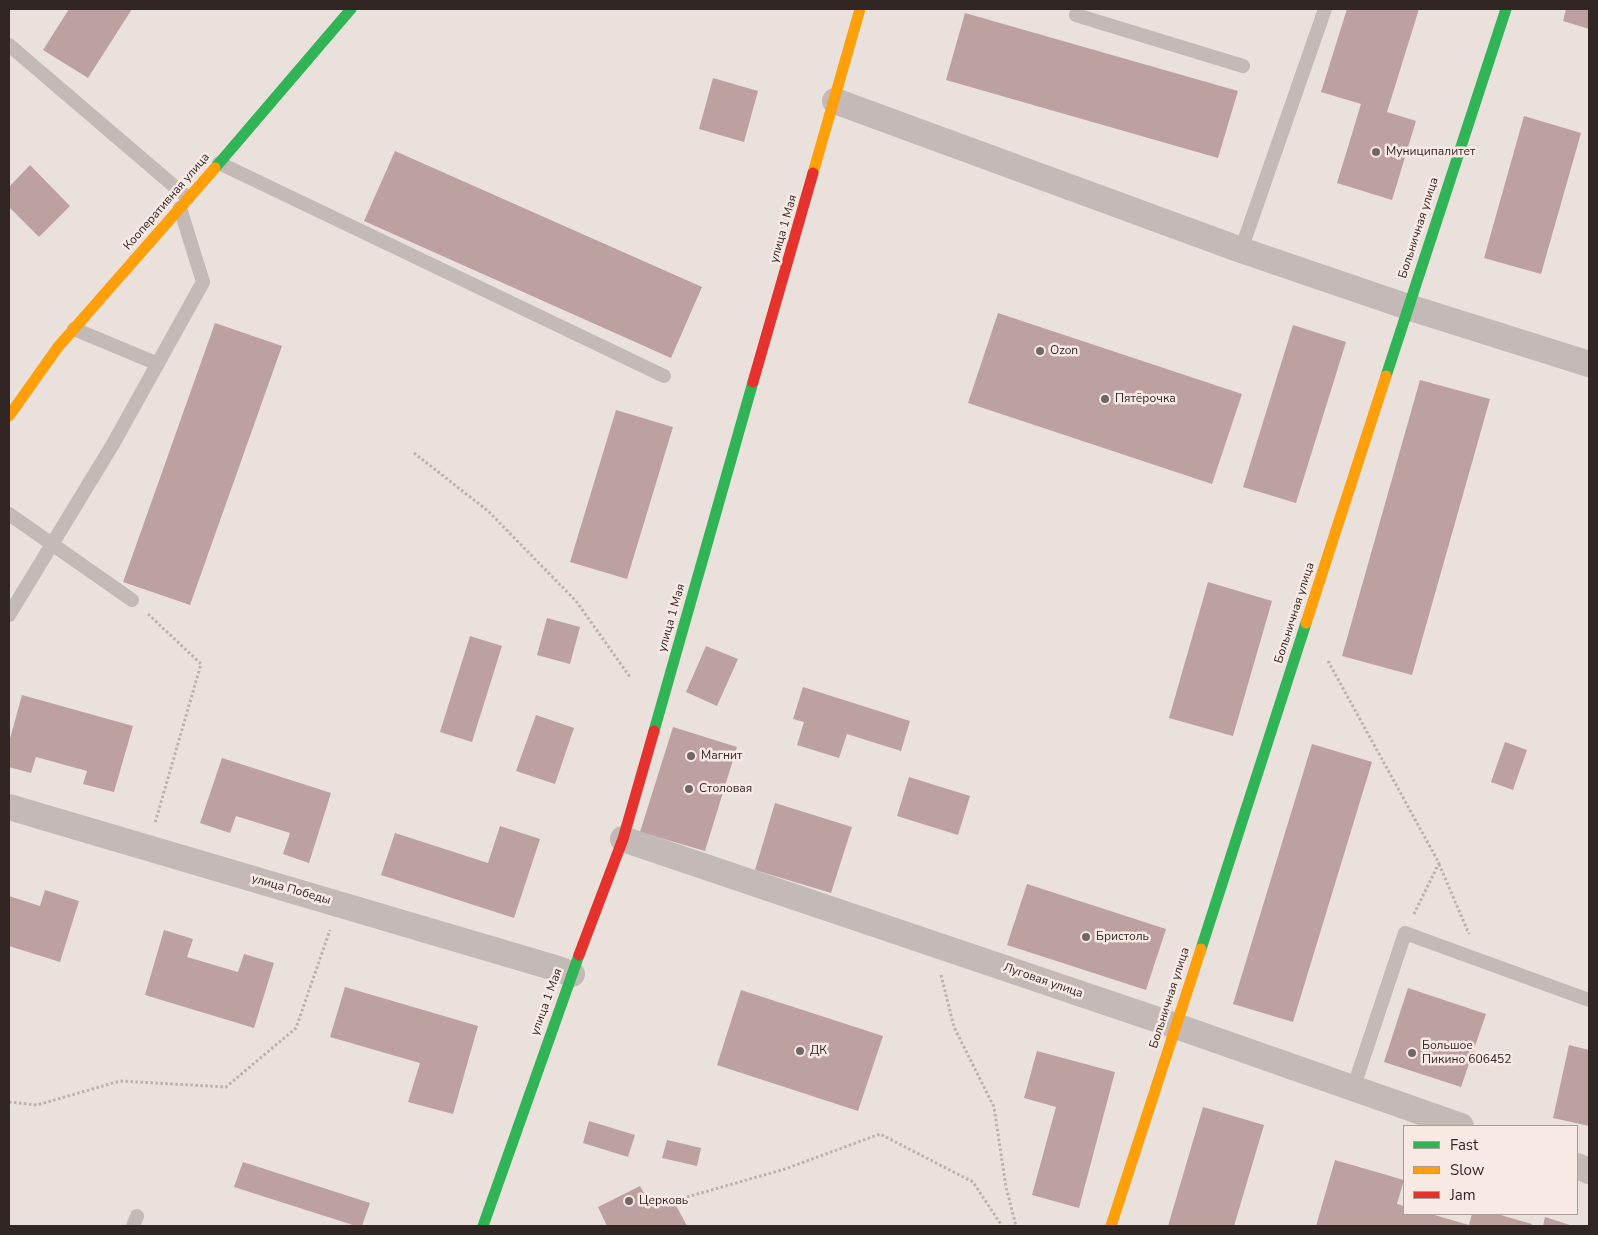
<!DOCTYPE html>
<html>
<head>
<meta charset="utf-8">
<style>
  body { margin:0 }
  #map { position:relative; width:1598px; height:1235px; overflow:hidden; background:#eae1dd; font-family:"Nunito Sans",sans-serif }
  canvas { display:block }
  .frame { position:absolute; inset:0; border:10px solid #322625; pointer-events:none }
  .legend { position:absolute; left:1403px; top:1125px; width:175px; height:90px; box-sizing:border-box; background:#f8e9e3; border:1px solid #a99b97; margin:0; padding:6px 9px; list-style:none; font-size:15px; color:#322625 }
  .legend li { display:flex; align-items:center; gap:10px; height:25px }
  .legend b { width:25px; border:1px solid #a99b97 }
</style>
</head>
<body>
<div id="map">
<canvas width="1598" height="1235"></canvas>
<div class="frame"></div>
<ul class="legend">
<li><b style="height:6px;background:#30b455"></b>Fast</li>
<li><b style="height:6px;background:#ff9f0a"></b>Slow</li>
<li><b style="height:6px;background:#e5322d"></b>Jam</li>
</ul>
</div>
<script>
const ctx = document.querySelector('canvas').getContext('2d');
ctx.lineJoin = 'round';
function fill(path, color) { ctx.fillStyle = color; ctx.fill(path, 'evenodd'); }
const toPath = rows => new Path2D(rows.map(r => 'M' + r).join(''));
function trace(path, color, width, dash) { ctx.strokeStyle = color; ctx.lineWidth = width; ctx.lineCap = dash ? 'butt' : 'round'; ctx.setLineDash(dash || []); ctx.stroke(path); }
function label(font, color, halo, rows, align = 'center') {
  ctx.font = font + ' "Nunito Sans",sans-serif'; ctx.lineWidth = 5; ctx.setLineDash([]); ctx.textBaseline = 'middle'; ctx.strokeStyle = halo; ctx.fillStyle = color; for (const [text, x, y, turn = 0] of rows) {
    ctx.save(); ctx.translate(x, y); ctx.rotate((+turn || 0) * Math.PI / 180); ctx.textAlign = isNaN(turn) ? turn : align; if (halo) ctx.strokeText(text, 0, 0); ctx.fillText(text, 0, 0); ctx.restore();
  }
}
const building = toPath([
  [69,9,132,9,88,78,43,50],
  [1347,9,1419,9,1387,112,1416,121,1392,200,1337,183,1361,104,1321,92],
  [1566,9,1589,9,1589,29,1563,21],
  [965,13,1238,91,1218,158,946,80],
  [713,78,758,91,744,142,699,129],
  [1524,116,1581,133,1541,274,1484,258],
  [395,151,702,287,671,358,364,221],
  [30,165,70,206,39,237,9,207,9,187],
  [998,313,1242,394,1212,484,968,403],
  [215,323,282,346,190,605,123,582],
  [1293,325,1346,342,1296,503,1243,487],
  [1420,380,1490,399,1412,675,1342,656],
  [616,410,673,427,627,579,570,562],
  [1208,582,1272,601,1233,736,1169,718],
  [547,618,580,627,570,664,537,655],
  [470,636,502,646,472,742,440,732],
  [706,646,738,659,717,706,686,692],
  [803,687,910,721,901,751,847,734,839,758,797,745,804,722,793,719],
  [22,695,133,726,114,792,83,784,87,771,36,757,31,773,9,767,9,742],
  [536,715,574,728,555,784,516,771],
  [673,727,737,747,705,851,640,832],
  [1505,742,1527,750,1513,790,1491,782],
  [1312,744,1372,762,1293,1022,1233,1004],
  [222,758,331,793,309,863,283,854,290,833,236,816,230,833,200,823],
  [909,777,970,796,958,835,897,816],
  [775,803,852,827,831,893,755,870],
  [500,826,540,839,514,918,381,875,395,833,488,863],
  [1027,884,1166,929,1146,990,1007,945],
  [45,890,79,901,60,962,9,946,9,896,40,906],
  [164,930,193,939,187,957,238,972,244,954,274,963,254,1028,145,995],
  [345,987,478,1026,453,1114,408,1102,420,1063,330,1037],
  [1408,988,1486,1014,1461,1087,1384,1062],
  [741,990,883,1036,858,1111,717,1065],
  [1569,1045,1589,1050,1589,1126,1553,1118],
  [1037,1051,1115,1072,1079,1208,1032,1195,1056,1107,1024,1098],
  [1203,1107,1264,1125,1234,1226,1168,1226],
  [589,1121,635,1135,628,1157,583,1143],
  [667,1140,701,1148,697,1166,662,1158],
  [1335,1160,1404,1180,1397,1204,1404,1206,1404,1214,1431,1214,1469,1225,1472,1214,1497,1214,1532,1224,1531,1226,1316,1226],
  [243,1162,370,1203,362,1226,356,1226,234,1187],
  [640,1186,651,1206,671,1196,687,1226,607,1226,598,1207],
  [1545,1217,1573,1226,1543,1226]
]);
const path = toPath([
  [414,453,488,511,576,601,630,677],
  [148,614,201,664,155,823],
  [1328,661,1439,863,1414,914],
  [1439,864,1469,934],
  [941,975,954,1027,994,1107,1006,1187,1016,1226],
  [9,1102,37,1105,120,1081,226,1087,296,1028,330,930],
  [687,1197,785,1169,880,1134,973,1182,1002,1226]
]);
const lane = toPath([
  [1078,9,1076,15,1243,66],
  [9,45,188,198],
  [219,163,664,376],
  [1241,250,1325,9],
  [74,329,158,364],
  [9,514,132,600],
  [9,615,113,444,203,282,180,208],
  [1353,1089,1405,933,1589,1000],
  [133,1226,137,1216]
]);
const street = toPath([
  [835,101,1241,250,1408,307,1589,364],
  [9,807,555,968,572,974],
  [623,839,1176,1026,1461,1126],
  [1577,1166,1589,1171]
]);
const fast = toPath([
  [215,168,351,9],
  [1386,376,1506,9],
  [654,731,753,382],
  [1201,949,1306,623],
  [483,1226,579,955]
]);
const slow = toPath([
  [813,173,860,9],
  [9,416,58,347,215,168],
  [1306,623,1386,376],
  [1111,1226,1201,949]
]);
const jam = toPath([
  [753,382,813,173],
  [579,955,623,839,654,731]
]);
const markers = [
  [1376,152,5,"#726765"],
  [1040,351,5,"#726765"],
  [1105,399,5,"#726765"],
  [691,756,5,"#726765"],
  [689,789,5,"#726765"],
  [1086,937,5,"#726765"],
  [800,1051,5,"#726765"],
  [1412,1053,5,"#726765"],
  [629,1201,5,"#726765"]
];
const poiNames = [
  ["Муниципалитет",1386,152],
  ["Ozon",1050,351],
  ["Пятёрочка",1115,399],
  ["Магнит",701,756],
  ["Столовая",699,789],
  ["Бристоль",1096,937],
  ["Большое",1422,1046],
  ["Пикино 606452",1422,1060],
  ["ДК",810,1051],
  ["Церковь",639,1201]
];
const streetNames = [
  ["Кооперативная улица",167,202,-49],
  ["Больничная улица",1419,228,-72],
  ["улица 1 Мая",784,229,-74],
  ["Больничная улица",1295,613,-72],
  ["улица 1 Мая",672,618,-74],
  ["улица Победы",291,890,16],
  ["Луговая улица",1043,981,19],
  ["Больничная улица",1170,998,-72],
  ["улица 1 Мая",547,1002,-70]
];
fill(building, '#bda19f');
trace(path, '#bbb2af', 3, [2.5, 2.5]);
trace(lane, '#c3b9b6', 14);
trace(street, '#c3b9b6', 26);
trace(fast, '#30b455', 11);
trace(slow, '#ff9f0a', 11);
trace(jam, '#e5322d', 11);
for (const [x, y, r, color] of markers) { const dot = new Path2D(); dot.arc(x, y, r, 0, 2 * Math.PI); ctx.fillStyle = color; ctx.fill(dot); trace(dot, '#f8e9e3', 2); }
label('12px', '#322625', '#f8e9e3', poiNames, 'left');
label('12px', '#322625', '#f8e9e3', streetNames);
</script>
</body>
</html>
